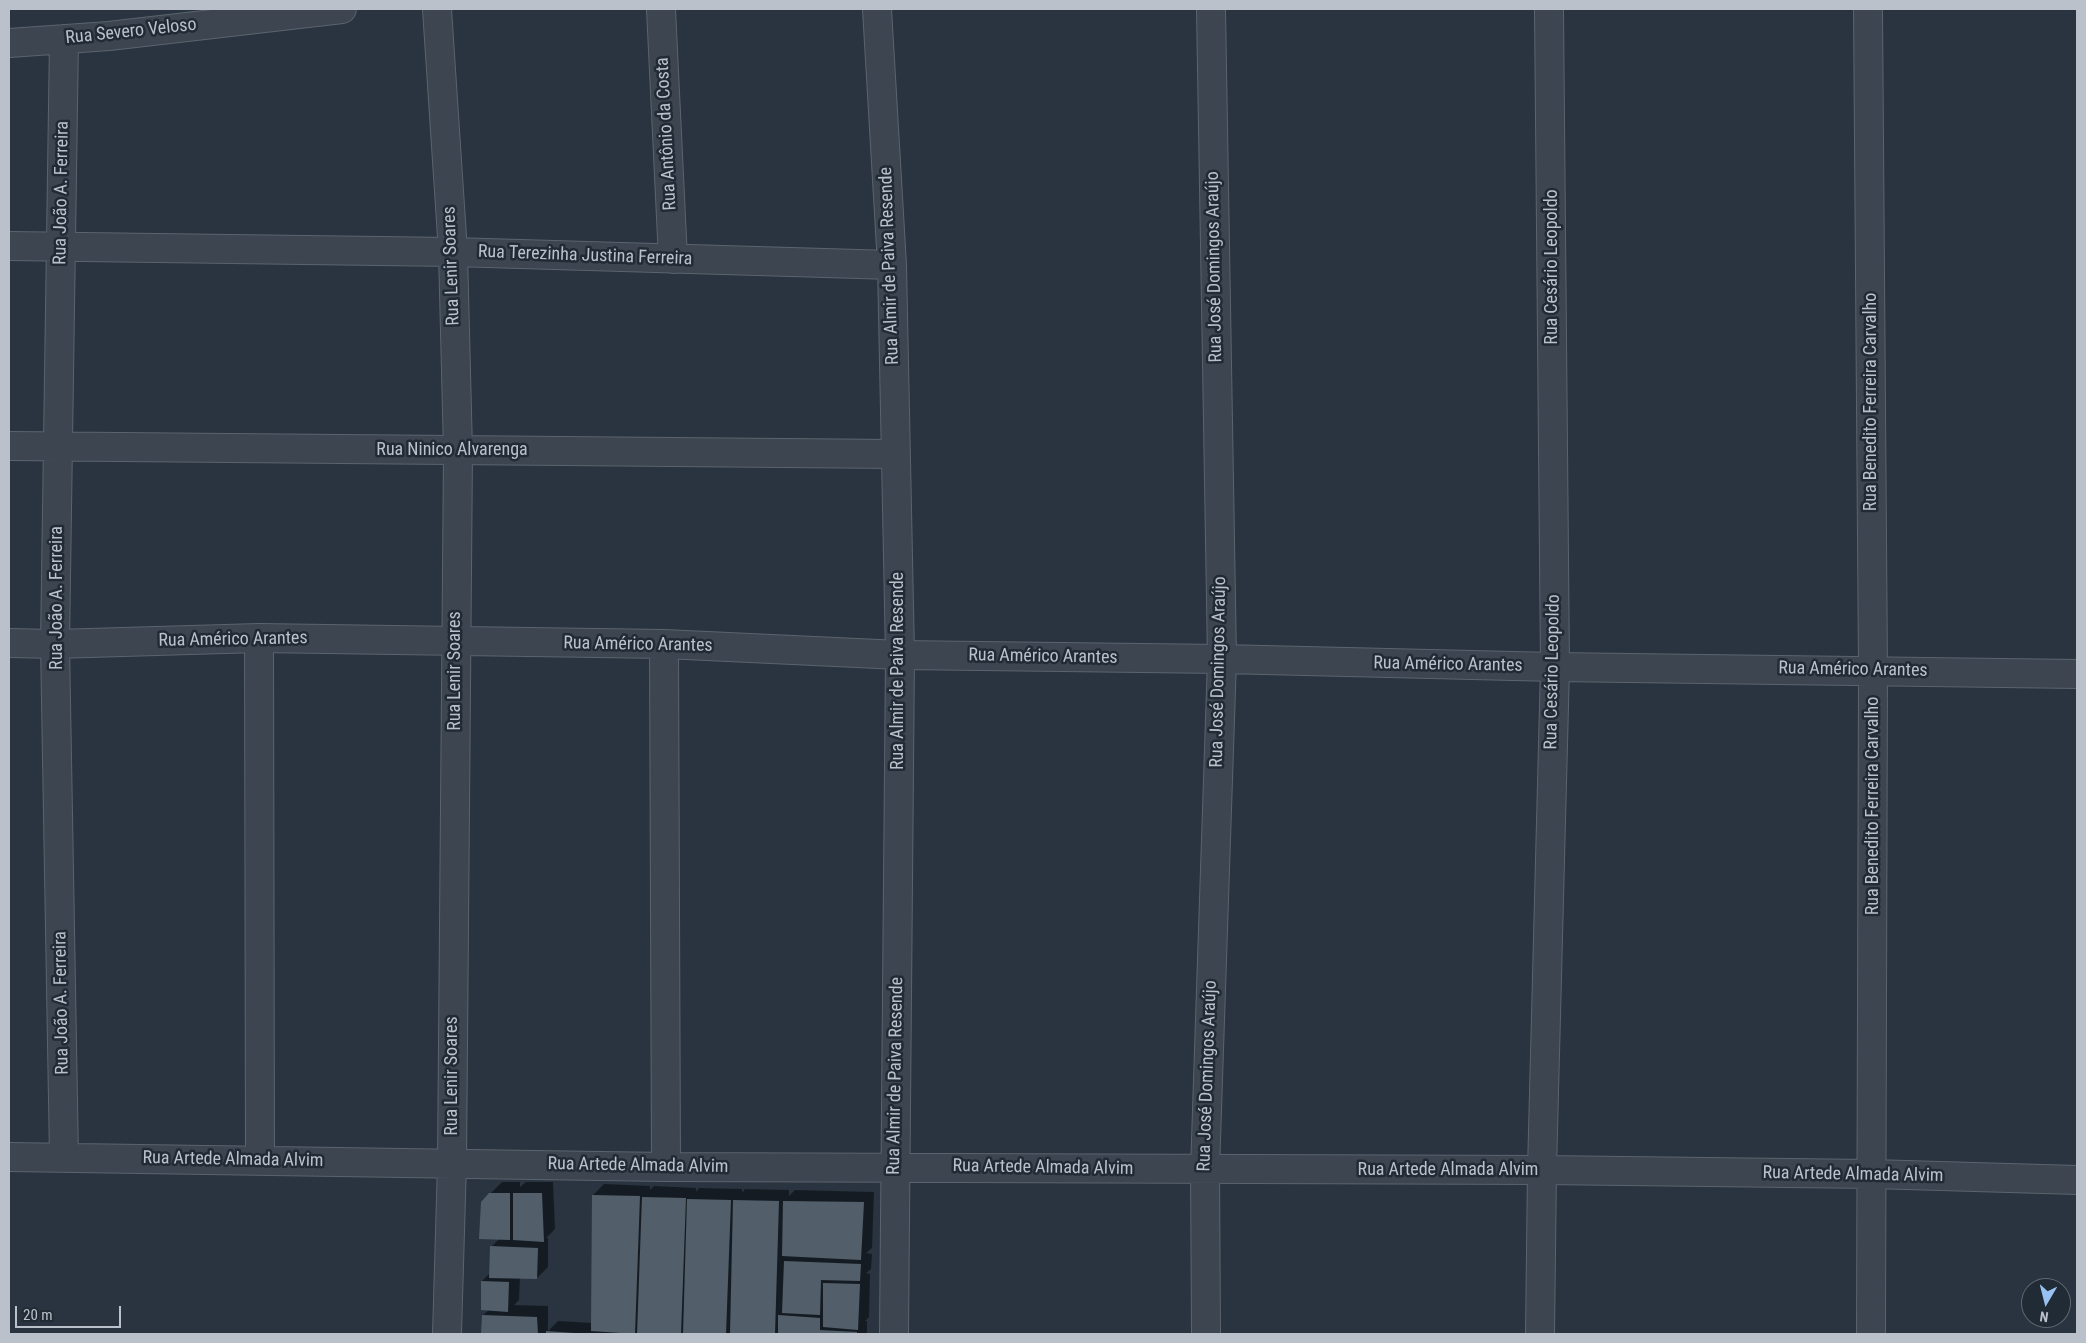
<!DOCTYPE html>
<html>
<head>
<meta charset="utf-8">
<style>
  body { margin:0 }
  #map { position:relative; width:2086px; height:1343px; overflow:hidden; background:#293440; font-family:"Roboto Condensed",sans-serif }
  canvas { display:block }
  .frame { position:absolute; inset:0; border:10px solid #bac1ca; pointer-events:none }
  .north { position:absolute; left:2021px; top:1278px; width:50px; height:50px; box-sizing:border-box; background:#212b36; border:1px solid #5e6771; border-radius:50%; rotate:188deg; font-size:14px; font-weight:700; line-height:20px; text-align:center; color:#bac1ca }
  .north::after { content:''; display:block; margin:auto; width:18px; height:22px; background:#98c0f1; clip-path:polygon(50% 0,100% 100%,50% 72%,0 100%) }
  .scale { position:absolute; left:15px; top:1306px; width:106px; height:22px; box-sizing:border-box; border:2px solid #bac1ca; border-top:0; padding-left:6px; font-size:15px; line-height:18px; white-space:nowrap; color:#bac1ca; -webkit-text-stroke:4px #212b36; paint-order:stroke }
</style>
</head>
<body>
<div id="map">
<canvas width="2086" height="1343"></canvas>
<div class="frame"></div>
<div class="north">N</div>
<div class="scale">20 m</div>
</div>
<script>
const ctx = document.querySelector('canvas').getContext('2d');
ctx.lineJoin = 'round';
function fill(path, color) { ctx.fillStyle = color; ctx.fill(path, 'evenodd'); }
const toPath = rows => new Path2D(rows.map(r => 'M' + r).join(''));
function trace(path, color, width, dash) { ctx.strokeStyle = color; ctx.lineWidth = width; ctx.lineCap = dash ? 'butt' : 'round'; ctx.setLineDash(dash || []); ctx.stroke(path); }
function label(font, color, halo, rows, align = 'center') {
  ctx.font = font + ' "Roboto Condensed",sans-serif'; ctx.lineWidth = 5; ctx.setLineDash([]); ctx.textBaseline = 'middle'; ctx.strokeStyle = halo; ctx.fillStyle = color; for (const [text, x, y, turn = 0] of rows) {
    ctx.save(); ctx.translate(x, y); ctx.rotate((+turn || 0) * Math.PI / 180); ctx.textAlign = isNaN(turn) ? turn : align; if (halo) ctx.strokeText(text, 0, 0); ctx.fillText(text, 0, 0); ctx.restore();
  }
}
const shadow = toPath([
  [502,1182,520,1182,520,1187,526,1182,553,1182,555,1229,546,1238,548,1238,548,1267,537,1278,520,1277,519,1300,514,1305,548,1306,548,1331,558,1321,592,1323,593,1195,604,1184,650,1186,650,1190,654,1186,696,1188,696,1192,699,1188,742,1189,742,1193,745,1189,789,1190,789,1196,795,1190,874,1192,872,1248,866,1253,872,1254,871,1269,866,1273,870,1274,869,1317,865,1321,867,1321,867,1334,482,1334,483,1315,489,1310,482,1281,490,1273,491,1247,499,1239,482,1202]
]);
const building = toPath([
  [489,1193,510,1193,510,1240,479,1239,481,1202],
  [513,1193,542,1193,544,1242,513,1240],
  [592,1195,640,1196,635,1334,591,1331],
  [642,1197,686,1198,681,1334,637,1334],
  [687,1199,731,1200,726,1334,683,1334],
  [733,1200,779,1201,775,1334,730,1334],
  [783,1201,864,1202,861,1260,782,1256],
  [490,1246,538,1248,537,1279,489,1278],
  [784,1261,861,1264,860,1281,821,1280,820,1315,782,1313],
  [481,1281,509,1282,508,1312,481,1310],
  [823,1283,860,1284,858,1330,823,1327],
  [482,1315,537,1317,538,1334,481,1334],
  [778,1315,820,1318,820,1330,857,1332,857,1334,778,1334],
  [546,1331,574,1333,574,1334,546,1334]
]);
const minor = toPath([
  [437,9,453,252,458,451,452,1163,447,1334],
  [661,9,673,259],
  [877,9,892,265,900,655,894,1334],
  [1868,9,1873,670,1871,1334],
  [64,39,55,644,64,1157],
  [9,43,109,36,342,9],
  [9,246,453,252,892,265],
  [9,446,895,454],
  [259,638,260,1160],
  [9,643,55,644,259,638,664,644,900,655,1222,659,1555,667,2077,674],
  [664,644,666,1167],
  [9,1157,666,1167,1542,1170,1872,1174,2077,1180],
  [1206,1334,1205,1170,1222,659,1211,9],
  [1540,1334,1542,1170,1555,667,1549,9]
]);
const streetNames = [
  ["Rua Severo Veloso",131,32,-6],
  ["Rua Antônio da Costa",667,134,-93],
  ["Rua João A. Ferreira",62,193,-89],
  ["Rua Terezinha Justina Ferreira",585,256,2],
  ["Rua Lenir Soares",452,266,-92],
  ["Rua Almir de Paiva Resende",890,266,-92],
  ["Rua José Domingos Araújo",1215,267,-91],
  ["Rua Cesário Leopoldo",1552,267,-90],
  ["Rua Benedito Ferreira Carvalho",1871,402,-90],
  ["Rua Ninico Alvarenga",452,450],
  ["Rua João A. Ferreira",57,598,-90],
  ["Rua Américo Arantes",233,640,-1],
  ["Rua Américo Arantes",638,645,1],
  ["Rua Américo Arantes",1043,657,1],
  ["Rua Américo Arantes",1448,665,1],
  ["Rua Américo Arantes",1853,670,1],
  ["Rua Lenir Soares",455,671,-90],
  ["Rua Almir de Paiva Resende",898,671,-90],
  ["Rua José Domingos Araújo",1219,672,-89],
  ["Rua Cesário Leopoldo",1553,672,-89],
  ["Rua Benedito Ferreira Carvalho",1873,806,-90],
  ["Rua João A. Ferreira",62,1003,-91],
  ["Rua Lenir Soares",452,1076,-90],
  ["Rua Almir de Paiva Resende",896,1076,-89],
  ["Rua José Domingos Araújo",1208,1076,-88],
  ["Rua Artede Almada Alvim",233,1160,1],
  ["Rua Artede Almada Alvim",638,1166,1],
  ["Rua Artede Almada Alvim",1043,1168,1],
  ["Rua Artede Almada Alvim",1448,1170],
  ["Rua Artede Almada Alvim",1853,1175,1]
];
fill(shadow, '#0007');
fill(building, '#525f6b');
trace(minor, '#5b646e', 30);
trace(minor, '#3d4650', 28);
label('18px', '#bac1ca', '#212b36', streetNames);
</script>
</body>
</html>
